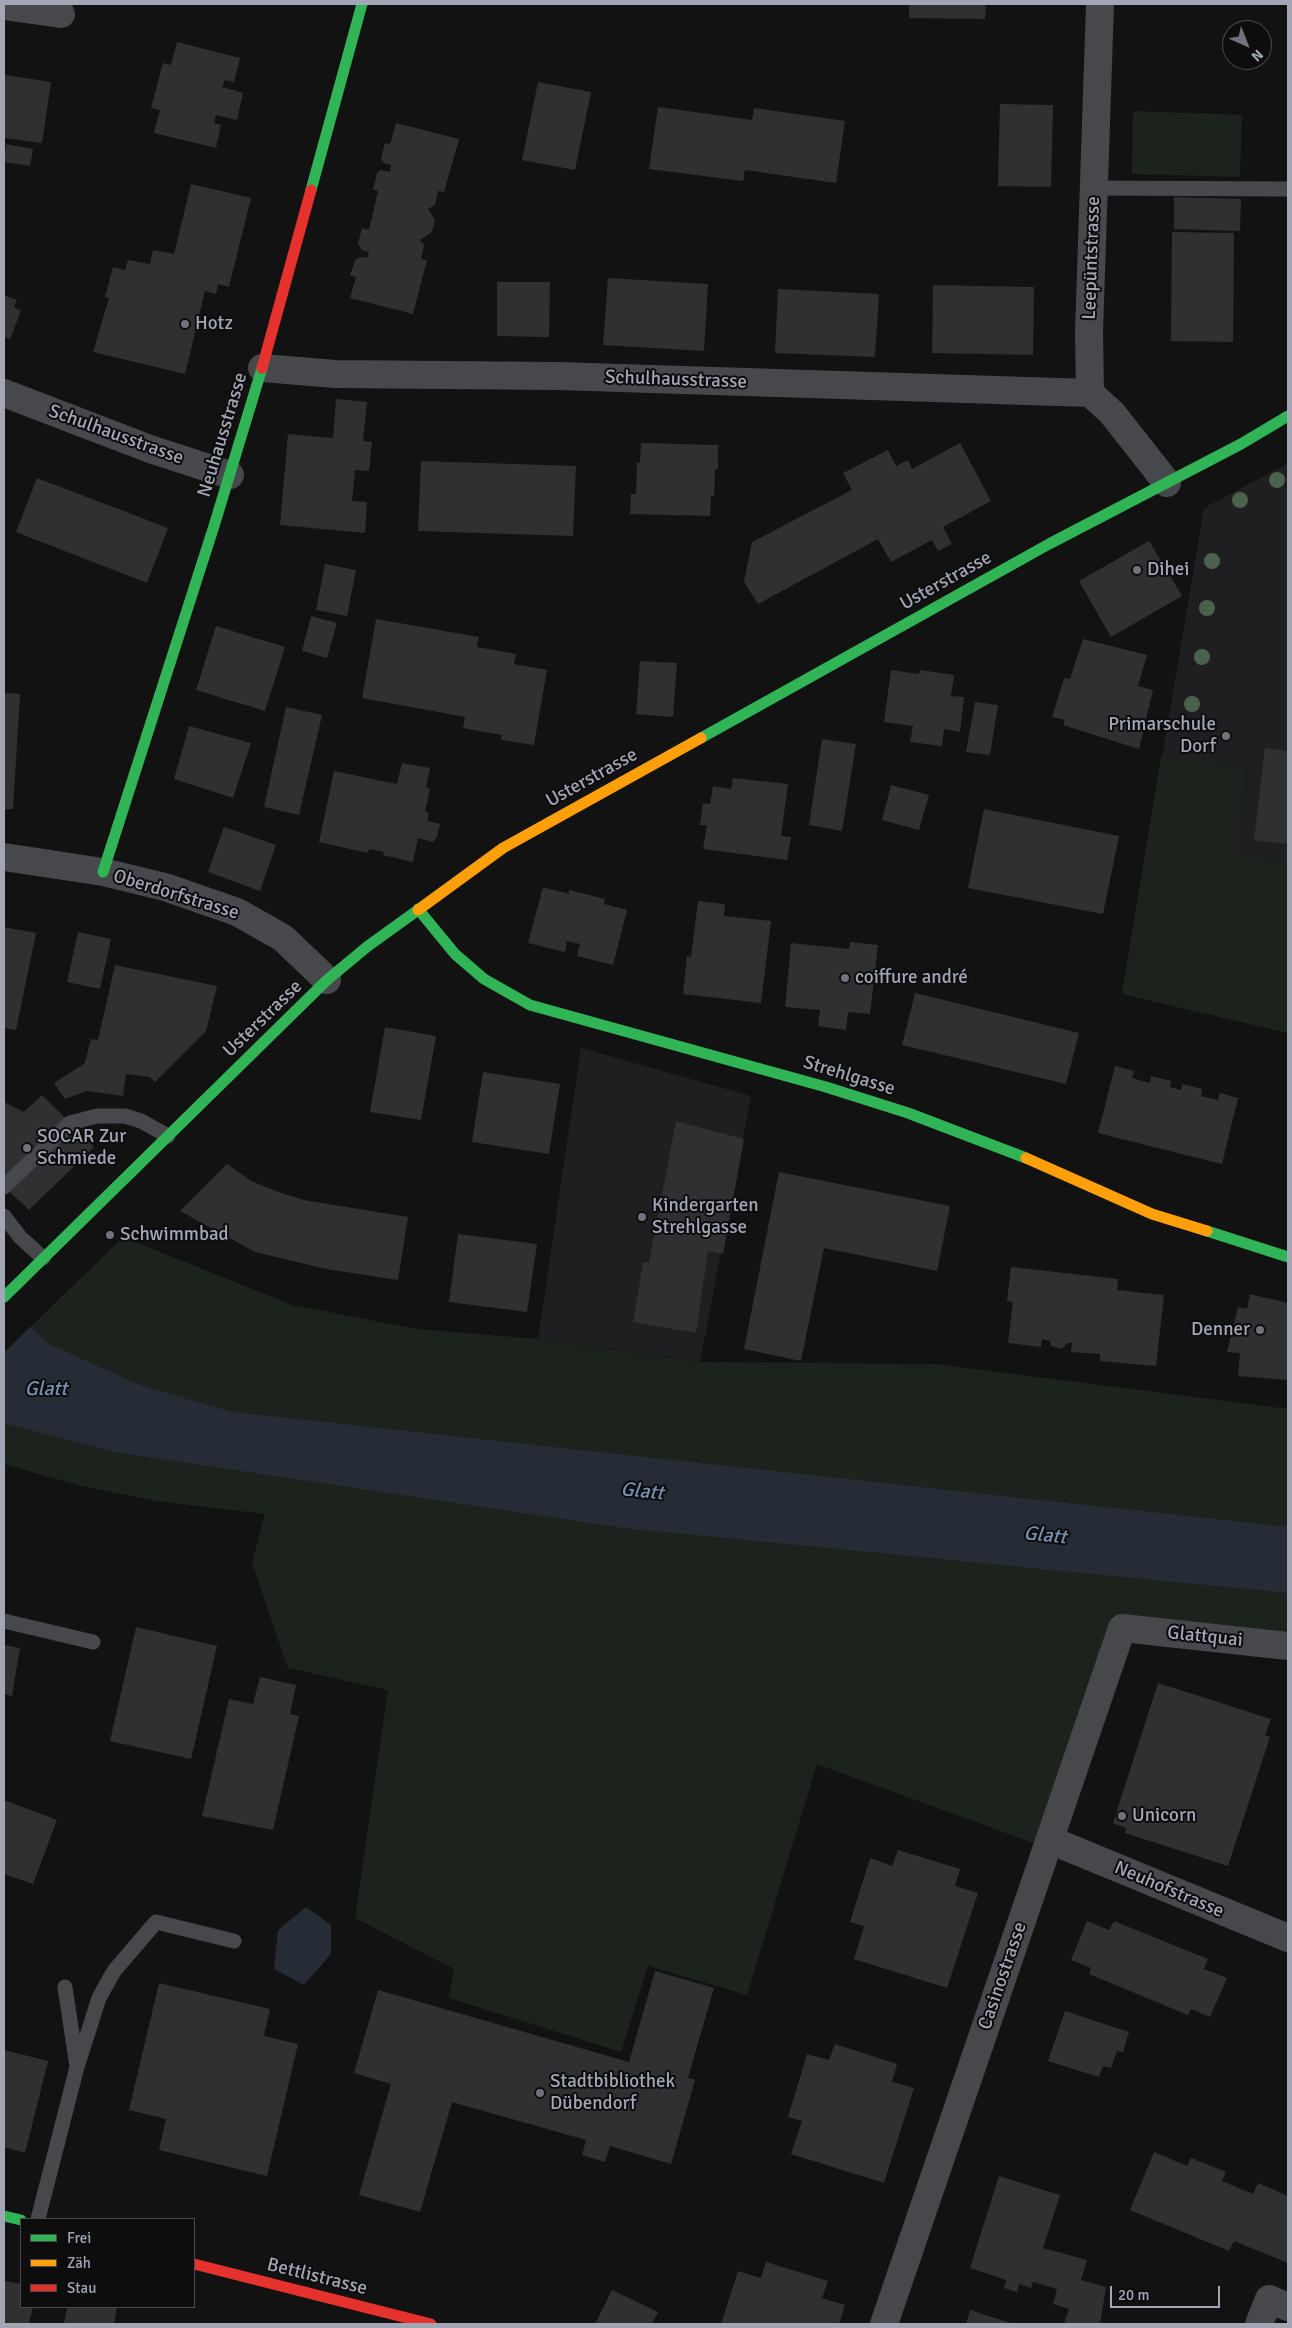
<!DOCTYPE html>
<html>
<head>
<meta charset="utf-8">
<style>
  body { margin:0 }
  #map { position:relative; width:1292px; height:2328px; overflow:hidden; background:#121213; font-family:Signika,sans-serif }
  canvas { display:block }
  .frame { position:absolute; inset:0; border:5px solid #a2a6b5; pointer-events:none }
  .legend { position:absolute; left:20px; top:2218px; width:175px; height:90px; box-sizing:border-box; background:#0d0d0e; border:1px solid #494a51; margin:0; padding:6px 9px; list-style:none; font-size:15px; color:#a2a6b5 }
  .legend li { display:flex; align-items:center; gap:10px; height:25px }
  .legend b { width:25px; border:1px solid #494a51 }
  .north { position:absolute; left:1222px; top:20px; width:50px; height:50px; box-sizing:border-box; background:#0d0d0e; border:1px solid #494a51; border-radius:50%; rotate:136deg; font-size:14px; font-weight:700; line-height:20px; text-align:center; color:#a2a6b5 }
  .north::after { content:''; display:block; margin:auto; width:18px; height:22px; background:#70727c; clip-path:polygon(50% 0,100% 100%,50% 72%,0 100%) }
  .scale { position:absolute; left:1110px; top:2286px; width:110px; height:22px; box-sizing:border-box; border:2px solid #a2a6b5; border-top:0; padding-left:6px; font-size:15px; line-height:18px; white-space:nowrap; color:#a2a6b5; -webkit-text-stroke:4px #0d0d0e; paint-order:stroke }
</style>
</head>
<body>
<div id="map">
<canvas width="1292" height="2328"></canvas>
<div class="frame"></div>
<ul class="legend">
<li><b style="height:6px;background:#30b455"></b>Frei</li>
<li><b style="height:6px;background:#ff9f0a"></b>Zäh</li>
<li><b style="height:6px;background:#e5322d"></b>Stau</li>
</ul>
<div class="north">N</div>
<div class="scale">20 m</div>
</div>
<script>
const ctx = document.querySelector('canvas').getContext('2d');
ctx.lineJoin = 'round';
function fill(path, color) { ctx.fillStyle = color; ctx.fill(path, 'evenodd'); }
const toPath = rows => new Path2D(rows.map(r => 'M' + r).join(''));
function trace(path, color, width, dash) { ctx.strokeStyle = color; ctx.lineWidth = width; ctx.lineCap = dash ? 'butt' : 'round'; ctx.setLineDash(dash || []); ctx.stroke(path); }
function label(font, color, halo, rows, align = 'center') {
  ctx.font = font + ' Signika,sans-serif'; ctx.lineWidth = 4; ctx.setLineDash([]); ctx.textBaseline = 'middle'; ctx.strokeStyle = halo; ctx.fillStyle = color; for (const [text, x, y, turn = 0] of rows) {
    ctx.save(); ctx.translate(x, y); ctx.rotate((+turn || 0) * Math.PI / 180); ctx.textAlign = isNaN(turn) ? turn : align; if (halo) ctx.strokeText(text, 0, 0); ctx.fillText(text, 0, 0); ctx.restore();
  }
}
const built = toPath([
  [1288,463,1288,1033,1122,994,1204,508],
  [581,1048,751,1096,700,1362,538,1339]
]);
const green = toPath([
  [1133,111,1242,115,1240,177,1132,174],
  [1161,757,1239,766,1245,775,1237,839,1238,856,1288,862,1288,1033,1122,994],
  [123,1237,292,1305,417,1329,538,1339,700,1362,936,1364,1288,1409,1288,1640,1122,1628,1047,1848,817,1764,747,1995,648,1966,621,2052,449,1998,454,1969,355,1918,388,1690,288,1668,252,1563,265,1514,156,1501,81,1486,4,1464,4,1353]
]);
const water = toPath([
  [4,1303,49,1344,140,1385,232,1412,1288,1527,1288,1593,624,1528,114,1452,4,1423],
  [306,1907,331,1925,331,1954,304,1985,274,1969,278,1930]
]);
const pier = toPath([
  [4,1300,32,1325,4,1353]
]);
const building = toPath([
  [909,4,986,4,985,19,909,18],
  [177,42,240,58,234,82,225,80,222,87,243,93,237,120,216,115,214,123,221,125,216,148,154,133,160,110,151,108,163,63,171,65],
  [5,75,51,82,42,143,4,138],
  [538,82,591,92,575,170,522,160],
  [1000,104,1053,105,1051,187,998,186],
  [658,107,752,120,754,108,845,121,836,183,745,170,743,181,649,169],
  [396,123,459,139,444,192,438,191,435,205,428,209,435,220,432,232,420,240,424,245,421,259,427,260,413,314,350,298,356,277,350,276,355,260,360,257,367,258,369,252,362,250,358,244,362,228,369,230,378,191,373,190,377,173,381,170,390,172,391,165,384,163,381,159,385,143,390,144],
  [6,144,33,149,30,166,4,162],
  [191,184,251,198,229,287,218,284,216,294,205,291,185,374,93,352,109,298,105,297,113,267,125,270,128,260,150,264,153,250,174,254],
  [1174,197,1241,199,1240,231,1174,229],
  [1172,232,1234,233,1233,342,1171,341],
  [608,278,708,284,704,351,603,345],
  [497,282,550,282,549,337,497,336],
  [933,285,1034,287,1033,355,932,353],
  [778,289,879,294,875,357,775,353],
  [4,295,17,300,14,307,21,311,10,339,4,337],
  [336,399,367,402,363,441,372,442,369,471,355,470,352,501,367,502,365,533,280,525,288,434,333,438],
  [641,443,718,445,718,469,715,469,714,496,711,496,710,516,630,514,631,494,636,494,637,463,640,463],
  [960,443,991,501,943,527,952,544,938,551,932,540,891,562,878,539,758,604,744,582,752,542,852,490,843,473,888,450,896,466,908,460,912,469],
  [421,461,576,466,573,536,418,531],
  [37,478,168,528,147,583,16,532],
  [1149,541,1182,596,1111,637,1079,581],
  [325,564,356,570,347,616,316,610],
  [311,616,337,623,327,658,302,651],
  [376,619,479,637,477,647,516,654,514,664,547,670,534,745,501,740,502,735,463,728,465,717,362,698],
  [216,626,285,647,265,711,196,690],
  [1083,639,1147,655,1138,686,1153,690,1139,749,1063,725,1065,720,1052,717,1064,678,1070,679],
  [640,661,677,663,673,717,636,714],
  [891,670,919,674,920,670,954,675,951,696,964,697,960,732,944,729,942,746,910,742,913,726,884,722],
  [4,693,20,694,13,809,4,809],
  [975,702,998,705,990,755,966,752],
  [286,707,322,715,299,815,264,807],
  [189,726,251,743,233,798,174,779],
  [822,739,856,744,842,831,809,825],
  [1265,748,1288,751,1288,844,1254,840],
  [402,763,430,768,426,788,430,789,425,812,429,813,427,821,440,824,437,837,433,842,418,838,413,862,383,855,384,852,369,849,368,853,319,842,334,771,397,784],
  [733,778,788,784,781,836,791,837,787,860,703,849,707,825,700,825,703,803,710,804,713,786,731,789],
  [891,785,929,795,919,830,882,820],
  [984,809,1119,836,1103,914,968,888],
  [224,827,276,845,260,891,208,872],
  [543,887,569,894,569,890,605,899,604,904,627,910,613,965,577,956,580,944,567,941,565,952,528,943],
  [698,901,725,904,724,916,771,921,761,1003,683,994,687,956,691,957],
  [4,927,36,933,16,1030,4,1028],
  [78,932,111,939,100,989,67,982],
  [850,942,878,945,870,1014,848,1012,846,1030,818,1026,820,1010,785,1007,791,943,849,949],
  [115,965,217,986,206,1031,155,1082,150,1077,126,1074,123,1096,87,1091,65,1099,54,1083,85,1063,91,1039,98,1040],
  [915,993,1079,1033,1066,1084,902,1045],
  [385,1027,436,1036,421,1120,370,1112],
  [1115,1066,1134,1071,1132,1078,1150,1083,1151,1076,1171,1081,1170,1087,1181,1090,1182,1084,1202,1089,1201,1096,1218,1100,1220,1093,1238,1098,1222,1164,1098,1133],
  [483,1072,560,1084,549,1154,472,1142],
  [42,1095,94,1147,29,1210,4,1187,4,1102,24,1112],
  [676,1121,744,1139,723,1254,708,1251,696,1333,633,1322,643,1262,649,1263],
  [227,1164,251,1181,281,1193,304,1200,408,1217,398,1280,326,1269,255,1252,180,1211],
  [779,1172,950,1206,937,1271,824,1248,801,1361,744,1349],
  [458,1234,537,1244,527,1312,449,1302],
  [1011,1267,1118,1279,1117,1290,1164,1295,1156,1366,1100,1361,1100,1354,1071,1352,1072,1343,1068,1343,1061,1349,1051,1346,1050,1341,1042,1339,1041,1347,1008,1343,1013,1302,1007,1301],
  [1250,1294,1288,1303,1288,1380,1238,1376,1240,1353,1227,1352,1238,1307,1247,1309],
  [136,1627,217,1646,191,1759,110,1741],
  [4,1645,20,1648,12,1696,4,1694],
  [260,1677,296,1685,290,1714,299,1716,273,1830,202,1816,229,1699,253,1704],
  [1158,1683,1271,1719,1265,1735,1270,1737,1228,1866,1125,1833,1126,1828,1113,1823],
  [4,1800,57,1820,33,1884,4,1874],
  [898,1850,960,1869,955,1886,978,1893,947,1988,854,1959,864,1926,850,1922,870,1858,892,1866],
  [1087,1921,1109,1930,1114,1921,1208,1959,1204,1969,1227,1978,1210,2017,1191,2009,1188,2015,1089,1974,1091,1968,1071,1960],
  [655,1971,714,1988,688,2078,695,2080,671,2164,610,2146,605,2162,582,2155,586,2140,452,2102,420,2212,359,2195,391,2084,354,2073,378,1990,629,2062],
  [159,1983,270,2009,264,2036,298,2044,267,2176,159,2150,166,2119,129,2110],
  [1065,2011,1129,2032,1123,2052,1117,2051,1111,2068,1103,2066,1099,2077,1048,2061],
  [835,2044,897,2064,892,2082,914,2088,884,2183,791,2154,802,2121,788,2117,807,2054,829,2060],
  [4,2050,48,2061,25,2153,4,2147],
  [1154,2152,1187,2166,1191,2158,1226,2172,1222,2181,1253,2194,1258,2183,1288,2196,1288,2263,1234,2241,1229,2251,1130,2210],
  [999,2176,1060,2195,1043,2248,1087,2260,1081,2280,1106,2287,1100,2324,1064,2324,1069,2309,1053,2304,1057,2289,1033,2282,1031,2288,1019,2284,1017,2292,1004,2288,1006,2280,970,2268],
  [766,2262,828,2281,822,2298,845,2305,839,2324,721,2324,738,2271,761,2278],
  [5,2281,21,2284,21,2307,33,2307,29,2324,4,2324],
  [612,2290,658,2312,652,2324,595,2324],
  [67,2307,117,2307,114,2324,64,2324],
  [970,2310,1014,2324,966,2324]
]);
const lane = toPath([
  [1094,188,1288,189],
  [4,1187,70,1123,97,1116,125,1116,141,1121,168,1136],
  [4,1216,20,1237,43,1258],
  [4,1621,93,1642],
  [77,2067,99,1998,114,1971,156,1922,234,1941],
  [38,2219,77,2067,65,1987]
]);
const street = toPath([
  [1100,4,1089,332,1090,393,1112,413,1167,483],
  [4,6,61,14],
  [262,368,335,374,558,376,1090,393],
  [4,393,150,449,230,475],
  [4,857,103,872,165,887,237,912,283,938,327,980],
  [1050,1840,1288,1938],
  [884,2324,1122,1628,1288,1646],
  [1259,2324,1269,2299,1288,2307]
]);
const fast = toPath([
  [311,190,362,4],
  [701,738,1049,544,1241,444,1288,416],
  [103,872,214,526,262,368],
  [418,909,455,954,484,979,530,1005,826,1087,908,1113,1026,1158],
  [1207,1231,1288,1257],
  [4,1297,327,980,368,946,418,910],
  [4,2216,21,2220]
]);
const slow = toPath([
  [418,910,503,848,701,738],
  [1026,1158,1152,1214,1207,1231]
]);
const jam = toPath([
  [262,368,311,190],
  [194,2264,431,2324]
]);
const trees = [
  [1277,480],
  [1240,500],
  [1212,561],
  [1207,608],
  [1202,657],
  [1192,704]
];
const markers = [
  [185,324,5,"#70727c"],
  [1137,570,5,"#70727c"],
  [1226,736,5,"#70727c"],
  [845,978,5,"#70727c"],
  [27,1148,5,"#70727c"],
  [642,1217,5,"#70727c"],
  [110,1235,5,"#70727c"],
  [1260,1330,5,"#70727c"],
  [1122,1816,5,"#70727c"],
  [540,2093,5,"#70727c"]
];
const streetNames = [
  ["Leepüntstrasse",1092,258,-88],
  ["Schulhausstrasse",676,380,2],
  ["Schulhausstrasse",116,435,20],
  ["Neuhausstrasse",223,435,-73],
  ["Usterstrasse",946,581,-29],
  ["Usterstrasse",592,778,-29],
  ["Oberdorfstrasse",176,895,17],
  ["Usterstrasse",263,1019,-44],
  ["Strehlgasse",849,1076,17],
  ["Glattquai",1205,1637,6],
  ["Neuhofstrasse",1169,1890,23],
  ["Casinostrasse",1003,1976,-71],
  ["Bettlistrasse",317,2277,14]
];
const poiNames = [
  ["Hotz",195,324],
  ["Dihei",1147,570],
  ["Primarschule",1216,725,"right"],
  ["Dorf",1216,747,"right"],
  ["coiffure andré",855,978],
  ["SOCAR Zur",37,1137],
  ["Schmiede",37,1159],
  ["Kindergarten",652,1206],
  ["Strehlgasse",652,1228],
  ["Schwimmbad",120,1235],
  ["Denner",1250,1330,"right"],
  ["Unicorn",1132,1816],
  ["Stadtbibliothek",550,2082],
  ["Dübendorf",550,2104]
];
const waterNames = [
  ["Glatt",46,1390],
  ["Glatt",642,1492,6],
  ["Glatt",1045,1536,6]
];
fill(built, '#1f1f21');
fill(green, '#1c231d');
fill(water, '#252c35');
fill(pier, '#121213');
fill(building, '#303032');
trace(lane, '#46484c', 15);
trace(street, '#46484c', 28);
trace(fast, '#30b455', 11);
trace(slow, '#ff9f0a', 11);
trace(jam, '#e5322d', 11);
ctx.fillStyle = '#4a614e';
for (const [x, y] of trees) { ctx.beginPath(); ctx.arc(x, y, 8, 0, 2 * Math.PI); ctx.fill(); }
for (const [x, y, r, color] of markers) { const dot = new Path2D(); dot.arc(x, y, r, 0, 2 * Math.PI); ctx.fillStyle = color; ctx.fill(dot); trace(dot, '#0d0d0e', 2); }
label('19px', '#a2a6b5', '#0d0d0e', streetNames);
label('19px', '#a2a6b5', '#0d0d0e', poiNames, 'left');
label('italic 20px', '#7791b3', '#0d0d0e', waterNames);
</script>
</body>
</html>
